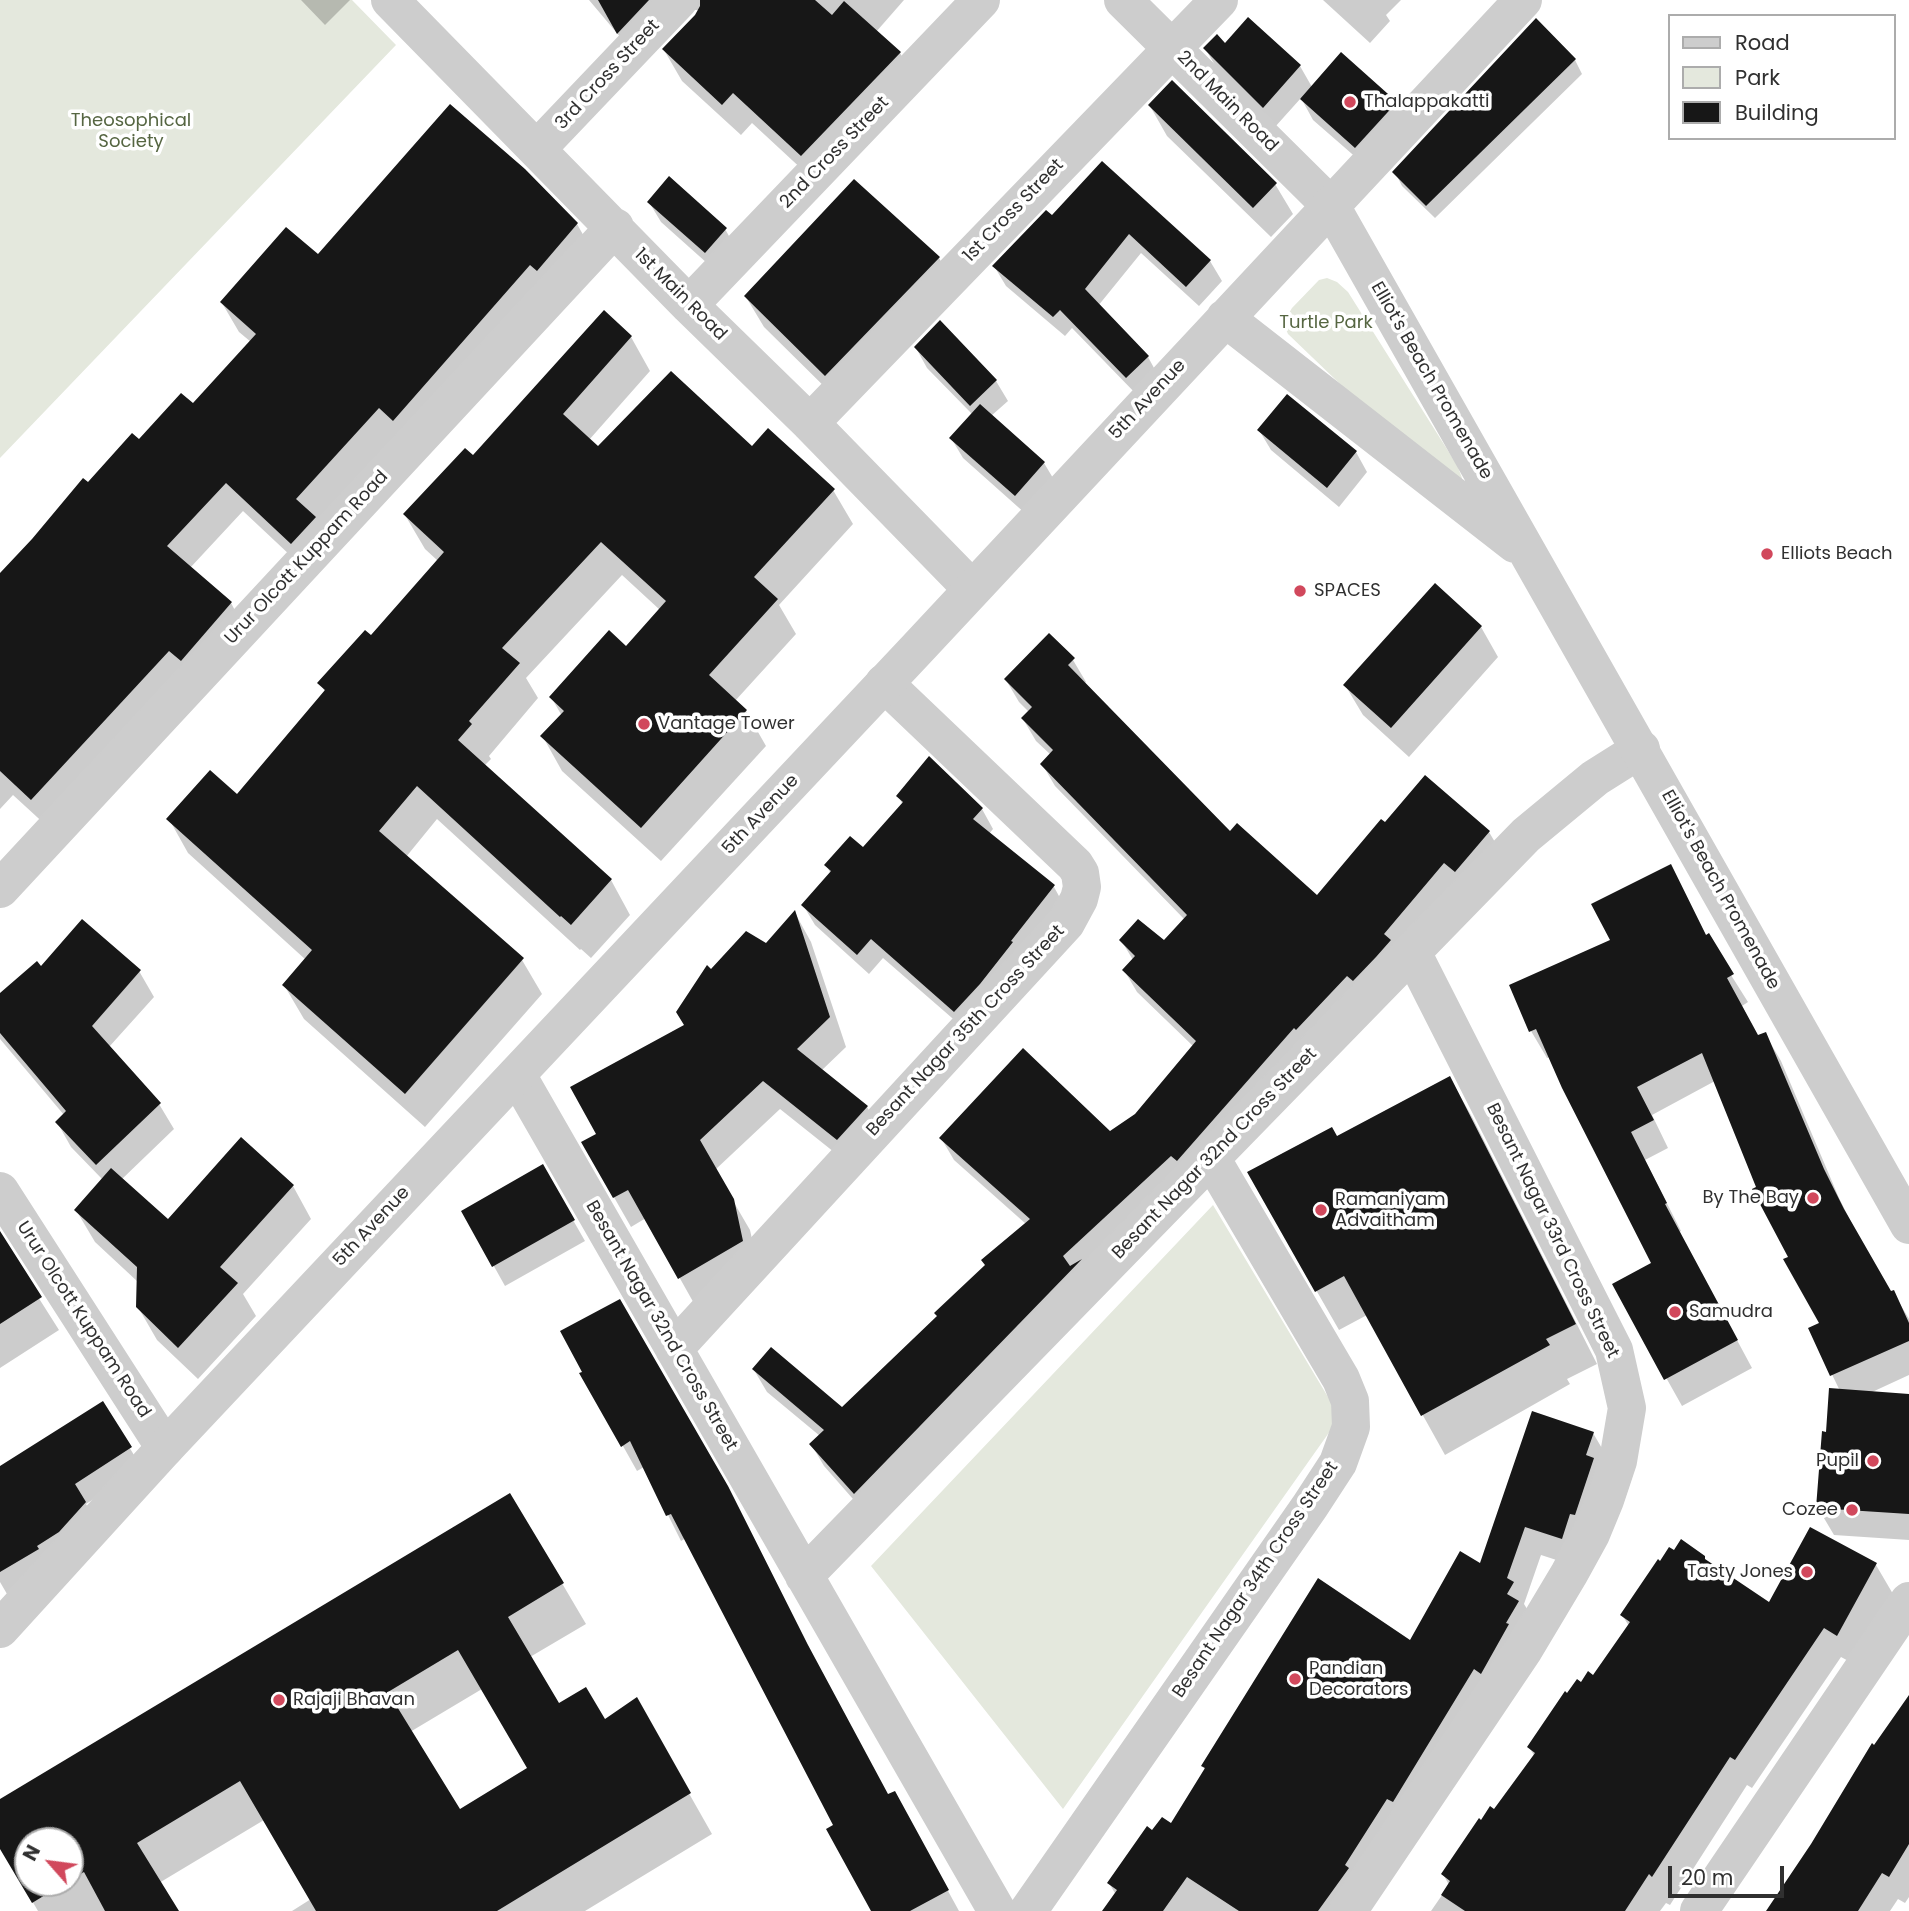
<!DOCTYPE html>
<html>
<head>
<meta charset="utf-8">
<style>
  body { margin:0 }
  #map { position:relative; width:1909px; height:1911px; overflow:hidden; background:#fff; font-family:Poppins,sans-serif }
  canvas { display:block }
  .legend { position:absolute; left:1668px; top:14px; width:228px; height:126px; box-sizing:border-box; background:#fff; border:2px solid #acacac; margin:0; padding:9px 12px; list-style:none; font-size:21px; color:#303030 }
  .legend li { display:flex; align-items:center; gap:14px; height:35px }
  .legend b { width:35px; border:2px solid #acacac }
  .north { position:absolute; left:14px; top:1827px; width:70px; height:70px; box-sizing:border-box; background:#fff; border:2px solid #acacac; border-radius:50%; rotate:298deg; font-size:19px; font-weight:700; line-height:28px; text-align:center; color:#303030 }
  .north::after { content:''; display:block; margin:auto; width:24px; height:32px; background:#d1485c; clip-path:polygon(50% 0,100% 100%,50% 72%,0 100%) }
  .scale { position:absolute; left:1668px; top:1866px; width:116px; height:32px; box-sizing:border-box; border:4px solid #303030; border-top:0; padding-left:9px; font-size:21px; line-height:24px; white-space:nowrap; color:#303030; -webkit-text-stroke:5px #fff; paint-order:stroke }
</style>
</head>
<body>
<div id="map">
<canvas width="1909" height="1911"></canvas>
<ul class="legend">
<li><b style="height:9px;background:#cdcdcd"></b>Road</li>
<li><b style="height:19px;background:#e4e8dd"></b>Park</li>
<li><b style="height:19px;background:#171717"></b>Building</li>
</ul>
<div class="north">N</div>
<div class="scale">20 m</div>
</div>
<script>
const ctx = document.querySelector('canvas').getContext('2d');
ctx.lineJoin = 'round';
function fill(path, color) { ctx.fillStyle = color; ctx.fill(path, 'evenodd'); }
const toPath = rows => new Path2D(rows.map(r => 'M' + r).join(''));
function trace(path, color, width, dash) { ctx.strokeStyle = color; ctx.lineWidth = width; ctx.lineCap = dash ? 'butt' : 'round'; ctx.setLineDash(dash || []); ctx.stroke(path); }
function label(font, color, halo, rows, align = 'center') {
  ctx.font = font + ' Poppins,sans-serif'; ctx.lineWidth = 7; ctx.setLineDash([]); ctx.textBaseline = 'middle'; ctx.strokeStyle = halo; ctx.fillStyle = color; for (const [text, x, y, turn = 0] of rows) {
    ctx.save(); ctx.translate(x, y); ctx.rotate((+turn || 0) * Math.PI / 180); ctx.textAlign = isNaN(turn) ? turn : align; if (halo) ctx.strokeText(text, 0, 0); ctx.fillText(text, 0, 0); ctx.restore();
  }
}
const green = toPath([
  [0,0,352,0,396,45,0,458],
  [1327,278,1337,282,1348,292,1457,465,1462,478,1461,485,1437,477,1288,334,1285,327,1286,318,1292,308,1319,280],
  [1213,1205,1340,1417,1063,1809,871,1566]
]);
const shadow = toPath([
  [301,0,350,0,325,25],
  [589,0,904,0,876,32,900,53,918,84,820,186,752,123,741,135,682,81,664,50,700,10,692,10,621,38],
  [1323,0,1401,0,1386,15,1390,21,1370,43],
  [1536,21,1575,60,1582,74,1435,218,1402,186,1395,172],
  [1205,48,1300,66,1312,87,1341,55,1396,103,1408,123,1367,167,1313,120,1301,98,1275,127,1217,69],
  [1150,106,1275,184,1293,214,1271,237,1167,136],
  [1102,163,1210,261,1222,281,1199,306,1141,253,1098,306,1148,357,1159,377,1139,397,1072,328,1065,336,1006,286,994,266,1053,217],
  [524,170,577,224,594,254,308,572,243,511,190,568,231,603,247,633,49,828,13,795,0,809,0,576,88,484,139,442,193,406,251,342,239,332,222,303,318,256],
  [649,202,725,229,737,250,717,272,661,222],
  [939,258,956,288,843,405,764,327,746,297],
  [940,323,996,381,1008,401,991,416,1044,463,1056,483,1027,515,963,458,951,438,972,414,927,368,916,348],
  [631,337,650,371,589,440,598,448,752,448,833,490,853,524,779,605,796,634,735,701,746,711,766,746,661,861,562,771,543,737,562,716,551,697,626,649,660,610,622,575,526,678,538,698,489,756,491,759,484,766,611,880,630,915,591,958,581,949,580,950,437,819,406,857,522,960,542,994,425,1127,304,1019,284,985,306,960,188,853,169,819,237,797,325,692,320,683,371,637,438,561,425,549,405,515,473,457],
  [1259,430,1356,452,1367,472,1339,507,1271,450],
  [1481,627,1498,657,1409,757,1363,715,1345,685],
  [1073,660,1086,682,1084,684,1230,834,1317,898,1385,824,1489,832,1502,854,867,1515,824,1466,811,1444,820,1436,767,1392,754,1370,842,1410,938,1317,1026,1224,954,1160,941,1138,1110,1133,1136,1115,1194,1047,1137,992,1124,970,1133,960,1121,940,1164,943,1185,920,1055,786,1042,764,1051,755,1036,741,1023,719,1029,712,1019,702,1006,680],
  [898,796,982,809,993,829,989,834,1054,887,1065,907,967,1031,883,958,869,974,815,925,803,905,831,874,826,865,863,850,903,805],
  [1670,867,1707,937,1748,1002,1742,1006,1758,1037,1765,1034,1781,1061,1839,1198,1859,1238,1890,1293,1893,1292,1909,1319,1909,1375,1870,1393,1909,1396,1909,1540,1834,1535,1818,1508,1828,1433,1840,1391,1810,1329,1822,1324,1758,1188,1715,1081,1652,1115,1668,1148,1645,1160,1681,1231,1679,1232,1752,1368,1682,1406,1614,1285,1653,1264,1550,1057,1547,1058,1531,1031,1612,941],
  [795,913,811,942,846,1047,821,1071,867,1107,884,1136,854,1168,780,1109,715,1170,750,1230,759,1271,696,1307,646,1218,631,1227,583,1143,598,1134,686,1026,711,972,766,945],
  [41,968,139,971,154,997,109,1047,159,1104,174,1129,121,1180,168,1222,293,1186,311,1219,243,1294,256,1316,198,1379,157,1340,138,1307,138,1282,95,1242,76,1210,103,1180,71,1147,57,1122,64,1115,0,1039,0,995],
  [1450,1078,1472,1117,1597,1364,1567,1379,1570,1384,1445,1455,1367,1315,1339,1330,1249,1173,1337,1138],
  [542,1166,585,1241,505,1286,463,1211],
  [0,1237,59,1330,0,1368],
  [582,1373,822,1672,888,1796,908,1818,959,1911,873,1911,835,1825,686,1538,681,1541,644,1467,637,1471],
  [102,1403,142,1468,86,1504,97,1523,7,1594,0,1582,0,1467],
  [1593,1433,1610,1462,1578,1567,1541,1555,1524,1604,1529,1612,1355,1911,1104,1911,1116,1895,1109,1883,1153,1832,1171,1825,1205,1770,1203,1766,1410,1642,1481,1565],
  [510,1495,586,1624,530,1657,558,1705,604,1722,636,1700,712,1834,585,1911,292,1911,311,1899,264,1820,159,1883,177,1911,38,1911,0,1846,0,1801],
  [482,1689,530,1769,460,1811,410,1732],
  [28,1841,70,1841,70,1883,28,1883],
  [1704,1557,1707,1563,1769,1605,1876,1565,1893,1594,1854,1664,1841,1657,1752,1788,1747,1785,1670,1905,1666,1903,1660,1911,1431,1911,1449,1885,1443,1874,1481,1822,1494,1811,1535,1757,1529,1747,1568,1695,1594,1677,1629,1626,1622,1615],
  [1909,1698,1909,1897,1905,1903,1898,1899,1890,1911,1769,1911]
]);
const building = toPath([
  [598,0,649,0,617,34],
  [700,0,815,0,832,15,844,1,901,52,801,156,733,93,722,105,662,49,695,15,700,6],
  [1248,17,1301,65,1263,108,1203,48,1217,34,1225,43],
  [1536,18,1576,59,1426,206,1392,172],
  [1341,52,1397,102,1355,148,1300,99],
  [1172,80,1277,183,1253,208,1148,105],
  [450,104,525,169,578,223,537,271,530,265,393,421,379,408,296,499,316,517,291,544,226,483,167,546,232,602,181,661,169,651,31,800,0,771,0,573,32,539,83,478,88,482,132,433,139,439,181,393,193,403,256,334,220,302,286,227,318,254],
  [1102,161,1211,260,1186,287,1129,234,1085,289,1149,356,1126,378,1060,310,1053,317,992,266,1046,210,1052,215],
  [669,176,727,228,705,253,647,202],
  [854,179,940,257,825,376,744,296],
  [604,310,632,336,563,414,598,446,671,371,752,446,768,428,835,489,754,577,778,599,709,675,747,710,641,828,540,736,564,711,549,697,609,630,626,646,666,601,601,542,502,648,520,663,469,721,472,724,458,740,612,879,571,925,561,916,560,917,417,786,379,831,524,958,405,1094,282,985,312,950,166,819,210,770,237,794,325,690,317,683,365,630,371,635,444,552,403,514,465,448,473,455],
  [940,320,997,380,970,406,914,347],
  [1287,394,1357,451,1327,488,1257,430],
  [980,404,1045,462,1015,496,949,438],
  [1435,583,1482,626,1391,728,1343,685],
  [1049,633,1075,658,1068,665,1230,831,1237,823,1317,895,1381,819,1385,822,1425,775,1490,831,1455,872,1444,863,1384,934,1391,940,1376,957,1353,981,1347,976,1296,1030,1294,1028,1177,1161,1171,1156,1063,1256,1070,1266,1082,1259,854,1494,809,1444,824,1430,752,1369,771,1347,842,1407,937,1316,934,1313,985,1265,981,1260,1030,1219,939,1138,1023,1048,1110,1131,1135,1114,1196,1041,1122,970,1135,956,1119,940,1138,919,1164,940,1187,915,1040,764,1053,750,1021,718,1032,707,1004,679],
  [929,756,983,808,973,819,1055,885,1011,941,1013,942,980,984,954,1012,871,939,857,955,801,905,831,871,824,865,850,836,863,847,903,802,896,796],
  [1671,864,1706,935,1709,933,1734,974,1727,978,1758,1035,1766,1032,1824,1169,1844,1209,1891,1291,1894,1290,1909,1323,1909,1341,1830,1376,1808,1328,1819,1323,1783,1259,1788,1257,1752,1189,1756,1187,1702,1053,1637,1087,1654,1120,1631,1132,1667,1203,1665,1204,1738,1340,1664,1380,1612,1284,1651,1263,1562,1088,1536,1029,1529,1032,1509,985,1610,940,1591,904],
  [795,910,830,1017,797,1049,868,1106,837,1140,763,1081,700,1140,734,1199,743,1241,678,1279,628,1190,613,1198,581,1142,596,1134,570,1087,684,1025,676,1012,707,965,711,969,746,931,766,943],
  [82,919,141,970,92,1026,161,1103,96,1165,55,1122,66,1111,0,1033,0,993,37,961,41,966],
  [1450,1076,1576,1324,1546,1339,1550,1345,1421,1416,1344,1276,1315,1292,1247,1172,1332,1127,1337,1136],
  [241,1137,294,1185,220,1267,238,1283,178,1348,136,1307,137,1267,74,1210,111,1168,168,1219],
  [543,1164,575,1220,492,1267,461,1211],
  [0,1231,42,1297,0,1324],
  [620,1299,728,1486,808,1645,888,1794,895,1791,949,1890,910,1911,871,1911,826,1829,833,1825,671,1514,666,1516,630,1441,621,1447,579,1373,582,1372,560,1331],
  [1829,1388,1909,1394,1909,1514,1816,1508,1822,1431,1826,1432],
  [103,1401,132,1447,75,1484,86,1502,59,1532,37,1546,39,1549,0,1572,0,1466],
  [1532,1411,1594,1432,1586,1455,1594,1458,1575,1515,1570,1514,1562,1539,1525,1527,1507,1578,1514,1582,1507,1594,1519,1601,1506,1623,1509,1624,1481,1674,1474,1669,1393,1802,1387,1799,1345,1865,1349,1868,1318,1911,1239,1911,1187,1877,1163,1911,1102,1911,1117,1890,1107,1883,1147,1826,1152,1830,1162,1817,1171,1823,1205,1768,1201,1766,1318,1578,1410,1640,1460,1551,1480,1563],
  [510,1493,564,1583,508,1617,559,1703,586,1687,605,1719,637,1697,691,1793,497,1911,316,1911,240,1781,137,1843,179,1911,105,1911,84,1872,70,1880,70,1841,28,1841,28,1883,65,1883,32,1903,0,1849,0,1799],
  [458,1650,527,1768,460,1809,388,1692],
  [1810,1527,1877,1563,1837,1636,1824,1628,1735,1760,1730,1757,1652,1877,1649,1874,1625,1911,1465,1911,1441,1895,1450,1881,1441,1874,1479,1818,1481,1820,1490,1806,1494,1809,1535,1753,1527,1747,1565,1691,1567,1693,1577,1679,1581,1682,1588,1671,1593,1675,1630,1622,1620,1615,1658,1559,1660,1561,1669,1547,1674,1550,1681,1539,1705,1556,1705,1559,1769,1602],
  [1909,1695,1909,1844,1889,1877,1882,1873,1858,1911,1766,1911,1811,1844,1872,1743,1874,1745]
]);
const minor = toPath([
  [390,0,689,305,810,423,972,589],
  [1123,0,1331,206],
  [537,149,679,0],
  [689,305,981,0],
  [810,423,1219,0],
  [0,889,615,227],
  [517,1075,997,1911],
  [0,1191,165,1448],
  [674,1349,1056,934,1066,923,1079,899,1082,887,1080,873,1075,865,884,683],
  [804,1576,1526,835,1595,778,1641,749],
  [1028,1911,1310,1506,1338,1463,1351,1427,1350,1401,1341,1379,1211,1158],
  [1348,1911,1523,1651,1569,1574,1591,1534,1605,1500,1618,1461,1627,1408,1614,1350,1412,952]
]);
const tertiary = toPath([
  [1331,206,1909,1225],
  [1225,318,1515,544],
  [0,1629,165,1448,916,650,1523,0],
  [1699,1911,1909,1601]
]);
const markers = [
  [1350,102,7,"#d1485c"],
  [1767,554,7,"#d1485c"],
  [1300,591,7,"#d1485c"],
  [644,724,7,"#d1485c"],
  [1813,1198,7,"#d1485c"],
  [1321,1210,7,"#d1485c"],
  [1675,1312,7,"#d1485c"],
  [1873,1461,7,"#d1485c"],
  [1852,1510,7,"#d1485c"],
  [1807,1572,7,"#d1485c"],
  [1295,1679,7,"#d1485c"],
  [279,1700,7,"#d1485c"]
];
const streetNames = [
  ["3rd Cross Street",608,75,-47],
  ["2nd Main Road",1227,102,45],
  ["2nd Cross Street",835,153,-46],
  ["1st Cross Street",1014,211,-46],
  ["1st Main Road",680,295,45],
  ["Elliot's Beach Promenade",1431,381,60],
  ["5th Avenue",1148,400,-47],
  ["Urur Olcott Kuppam Road",307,558,-47],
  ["5th Avenue",761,815,-47],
  ["Elliot's Beach Promenade",1720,890,61],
  ["Besant Nagar 35th Cross Street",966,1031,-47],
  ["Besant Nagar 32nd Cross Street",1215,1154,-46],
  ["5th Avenue",372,1227,-47],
  ["Besant Nagar 33rd Cross Street",1552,1231,64],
  ["Urur Olcott Kuppam Road",83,1320,57],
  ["Besant Nagar 32nd Cross Street",661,1326,60],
  ["Besant Nagar 34th Cross Street",1256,1580,-56]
];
const poiNames = [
  ["Thalappakatti",1364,102],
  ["Elliots Beach",1781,554],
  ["SPACES",1314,591],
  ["Vantage Tower",658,724],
  ["By The Bay",1799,1198,"right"],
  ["Ramaniyam",1335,1200],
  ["Advaitham",1335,1221],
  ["Samudra",1689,1312],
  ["Pupil",1859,1461,"right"],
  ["Cozee",1838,1510,"right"],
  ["Tasty Jones",1793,1572,"right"],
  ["Pandian",1309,1669],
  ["Decorators",1309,1690],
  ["Rajaji Bhavan",293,1700]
];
const parkNames = [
  ["Theosophical",131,121],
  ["Society",131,142],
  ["Turtle Park",1326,323]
];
fill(green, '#e4e8dd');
fill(shadow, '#0003');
fill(building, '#171717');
trace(minor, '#cdcdcd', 38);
trace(tertiary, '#cdcdcd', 38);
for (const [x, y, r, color] of markers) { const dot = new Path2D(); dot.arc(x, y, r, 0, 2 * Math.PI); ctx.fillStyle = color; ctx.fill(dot); trace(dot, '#fff', 2.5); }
label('18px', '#303030', '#fff', streetNames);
label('18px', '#303030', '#fff', poiNames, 'left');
label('18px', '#566642', '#fff', parkNames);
</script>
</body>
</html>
